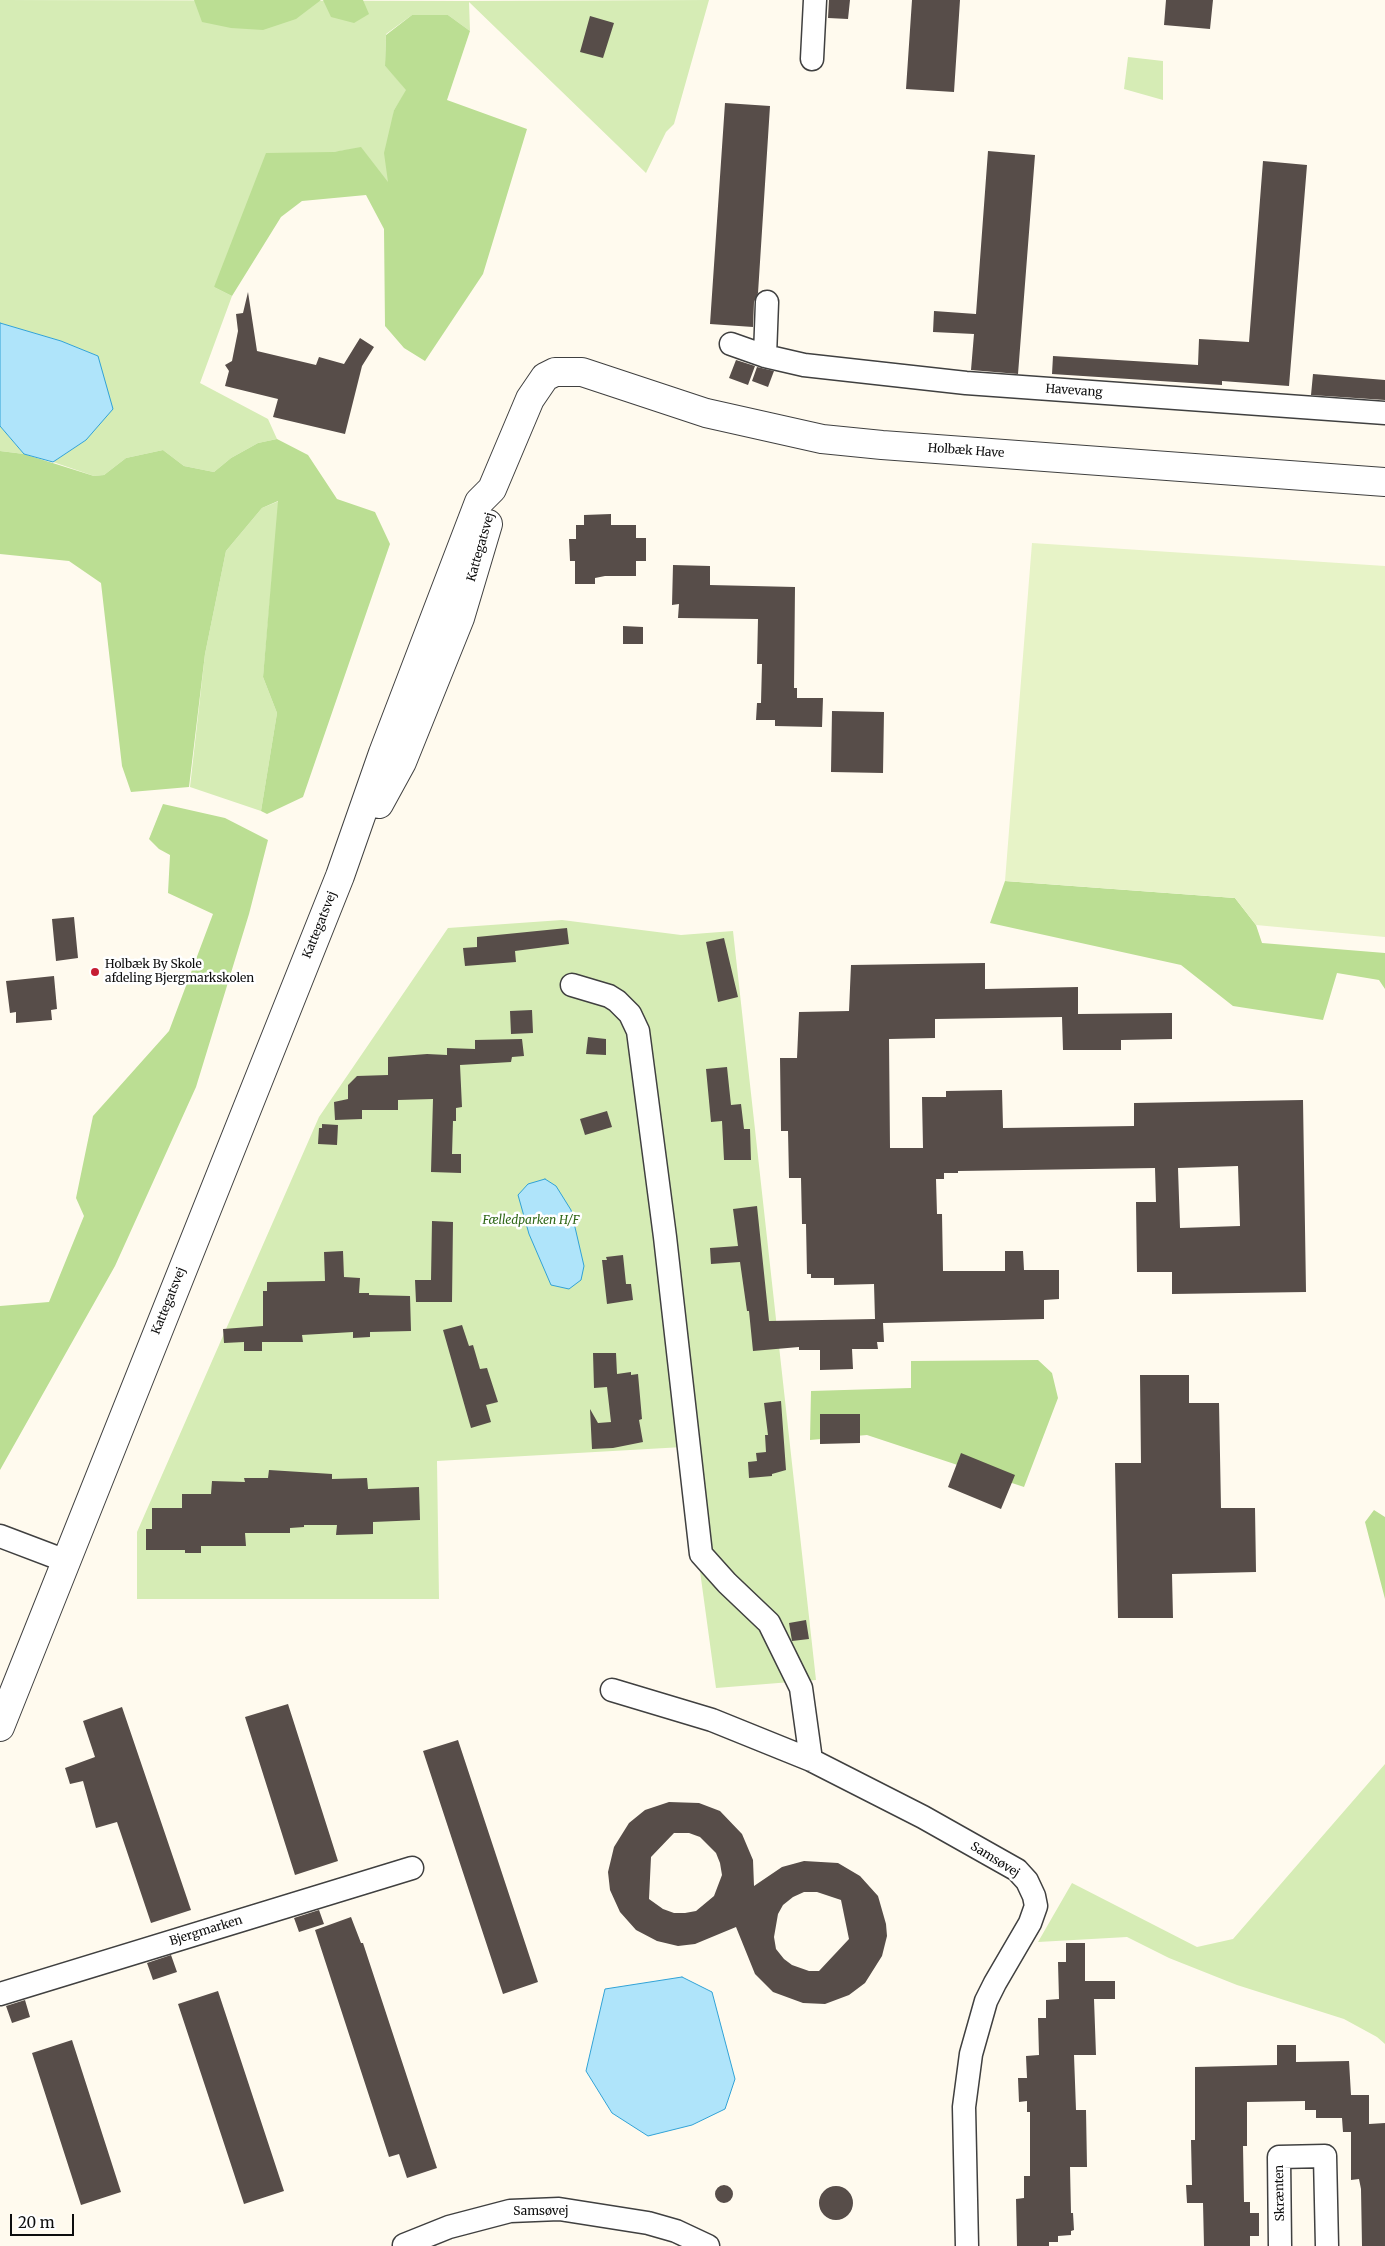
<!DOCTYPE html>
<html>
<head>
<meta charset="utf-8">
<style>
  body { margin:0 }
  #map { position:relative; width:1385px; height:2246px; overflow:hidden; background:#fffaee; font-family:Merriweather,serif }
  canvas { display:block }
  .scale { position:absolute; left:10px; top:2214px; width:64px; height:22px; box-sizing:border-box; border:2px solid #0d0d0d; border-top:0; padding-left:6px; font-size:15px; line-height:18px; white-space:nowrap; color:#0d0d0d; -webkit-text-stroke:4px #fff; paint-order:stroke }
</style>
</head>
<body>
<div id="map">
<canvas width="1385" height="2246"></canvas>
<div class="scale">20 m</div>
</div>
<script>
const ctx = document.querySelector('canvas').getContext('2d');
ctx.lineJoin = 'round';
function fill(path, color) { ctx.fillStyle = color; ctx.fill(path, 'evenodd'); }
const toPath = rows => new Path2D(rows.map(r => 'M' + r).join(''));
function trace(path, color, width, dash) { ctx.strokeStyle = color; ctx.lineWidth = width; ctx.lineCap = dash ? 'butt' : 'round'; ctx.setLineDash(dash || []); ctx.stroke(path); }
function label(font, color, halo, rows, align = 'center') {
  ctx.font = font + ' Merriweather,serif'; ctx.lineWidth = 5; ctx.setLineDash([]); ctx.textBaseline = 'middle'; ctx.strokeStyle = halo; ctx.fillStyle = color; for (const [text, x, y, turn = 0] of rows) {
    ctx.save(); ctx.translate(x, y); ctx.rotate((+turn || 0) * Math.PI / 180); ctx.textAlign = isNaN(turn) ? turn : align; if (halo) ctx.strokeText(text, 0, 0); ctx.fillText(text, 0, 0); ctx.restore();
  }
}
const green = toPath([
  [0,0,468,1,709,0,674,124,666,132,646,173,469,2,470,31,448,15,412,15,386,34,385,66,407,90,394,110,388,184,361,148,333,152,214,287,232,296,200,383,268,419,277,439,258,443,231,458,214,472,184,466,163,450,126,458,104,475,94,476,53,462,86,440,98,356,61,341,0,323],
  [1128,57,1163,61,1163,100,1124,89],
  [0,426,24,454,0,451],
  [279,501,263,677,277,713,261,811,190,787,205,654,226,551,262,508],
  [562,920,681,935,733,931,816,1680,716,1688,683,1447,437,1461,439,1599,137,1599,137,1532,319,1117,448,928],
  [1385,1764,1385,2044,1377,2037,1344,2019,1237,1985,1169,1958,1127,1937,1038,1942,1072,1883,1197,1947,1233,1939]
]);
const forest = toPath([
  [194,0,321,0,296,19,263,30,231,28,202,22],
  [323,0,363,0,369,14,354,23,331,17],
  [412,15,448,15,470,31,447,100,527,129,483,274,425,361,404,348,385,326,384,229,366,195,302,201,281,217,232,296,214,287,266,153,333,152,361,147,388,182,384,153,394,110,406,90,385,66,386,35],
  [277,439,308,455,337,499,375,512,390,544,303,797,267,814,261,811,277,713,263,677,278,501,262,508,226,551,205,654,189,787,131,792,122,766,101,583,69,561,0,554,0,451,24,454,94,476,104,475,126,458,163,450,184,466,214,472,231,458,258,443],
  [163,804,225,818,268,840,249,914,196,1087,115,1266,0,1470,0,1306,49,1302,84,1216,76,1198,93,1116,169,1031,213,914,168,893,170,855,159,849,149,839],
  [1005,881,1235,898,1256,925,1262,943,1385,953,1385,989,1379,980,1337,973,1323,1020,1233,1006,1181,965,990,923],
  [1038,1360,1052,1373,1058,1398,1024,1487,867,1435,810,1440,811,1391,911,1388,911,1361],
  [1374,1510,1385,1517,1385,1599,1365,1522]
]);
const pitch = toPath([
  [1032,543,1385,566,1385,937,1256,925,1235,898,1005,881]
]);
const water = toPath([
  [0,323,61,341,98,356,113,409,86,440,53,462,24,454,0,426,0,323],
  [545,1179,556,1186,571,1210,584,1266,581,1280,569,1289,551,1285,529,1234,518,1195,528,1184,545,1179],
  [682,1977,712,1992,735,2079,725,2109,692,2125,648,2136,612,2113,586,2071,605,1989,682,1977]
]);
const building = toPath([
  [829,0,850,0,848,19,828,18],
  [912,0,960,0,954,92,906,89],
  [1166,0,1213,0,1210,29,1164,25],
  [590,16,614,23,603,58,580,52],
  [725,103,770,106,758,293,754,302,753,327,710,324],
  [988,151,1035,155,1018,374,971,370,974,334,933,332,934,311,976,314],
  [1263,161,1307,165,1289,386,1222,381,1222,385,1052,374,1053,356,1198,365,1199,339,1249,342],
  [248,292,257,351,316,365,319,357,344,364,360,338,374,347,362,366,345,434,273,417,278,399,225,386,229,371,225,365,232,361,238,331,236,314,243,313],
  [736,360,755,366,748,385,729,378],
  [757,367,774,371,768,387,752,381],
  [1313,374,1385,380,1385,400,1311,395],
  [611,514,611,525,636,525,636,538,646,538,646,561,636,561,636,576,605,576,595,578,595,584,575,584,575,561,570,561,569,539,576,539,576,525,584,525,584,515],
  [673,565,710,566,710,585,795,587,794,688,797,688,797,698,823,698,822,727,775,726,775,720,756,720,757,703,761,703,762,664,757,664,758,619,678,618,679,604,672,605],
  [623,626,643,627,643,644,623,644],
  [832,711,884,712,883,773,831,772],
  [74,917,78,958,56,961,52,919],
  [567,928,569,944,515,951,516,962,465,966,463,948,477,947,477,937],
  [724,938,738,997,718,1002,706,942],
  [985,963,985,989,1078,987,1078,1014,1172,1013,1172,1039,1121,1040,1121,1050,1063,1050,1062,1017,935,1019,935,1038,889,1039,890,1148,923,1148,922,1097,946,1097,946,1091,1002,1090,1003,1128,1134,1126,1134,1103,1303,1100,1306,1292,1172,1294,1172,1272,1137,1272,1136,1202,1156,1202,1155,1168,958,1171,958,1173,944,1173,944,1179,936,1179,937,1214,942,1214,943,1271,1005,1271,1005,1251,1023,1251,1024,1270,1059,1270,1059,1299,1044,1300,1044,1319,883,1323,884,1342,877,1342,878,1349,852,1349,853,1369,820,1370,820,1350,799,1350,799,1347,753,1351,749,1311,747,1311,740,1262,711,1264,710,1248,738,1246,733,1209,757,1206,769,1321,875,1319,874,1284,834,1285,834,1278,811,1278,811,1274,807,1274,806,1224,802,1224,801,1178,789,1178,788,1131,781,1131,780,1058,797,1058,799,1012,849,1011,851,965],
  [1238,1166,1240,1226,1180,1228,1178,1168],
  [54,976,57,1009,51,1010,52,1020,16,1023,16,1012,10,1013,6,981],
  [532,1010,533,1033,511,1034,510,1011],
  [588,1037,606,1039,606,1055,586,1054],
  [522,1039,524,1056,512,1057,511,1062,460,1065,462,1107,456,1108,456,1121,453,1121,452,1154,461,1154,461,1173,431,1172,433,1099,398,1100,398,1110,362,1110,362,1119,335,1120,334,1102,348,1099,348,1085,357,1076,388,1075,388,1057,427,1054,447,1055,447,1048,475,1049,475,1040],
  [727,1067,731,1105,741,1104,744,1129,750,1129,751,1160,724,1160,722,1121,711,1122,706,1069],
  [607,1111,612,1127,585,1135,580,1119],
  [322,1124,338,1125,337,1145,318,1144,319,1128,322,1128],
  [432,1221,453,1222,452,1302,416,1302,415,1280,431,1280],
  [343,1251,344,1277,360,1278,359,1293,369,1293,369,1295,410,1296,411,1331,370,1332,370,1337,353,1338,353,1332,302,1335,303,1342,262,1342,262,1351,244,1351,244,1342,224,1343,223,1329,263,1326,263,1291,267,1291,267,1282,325,1281,324,1252],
  [623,1255,626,1284,631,1284,633,1300,607,1304,602,1260,607,1260,606,1257],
  [462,1325,469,1346,473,1345,480,1369,487,1368,498,1402,486,1405,491,1422,471,1428,443,1330],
  [593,1353,616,1353,617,1374,631,1372,631,1375,638,1374,642,1419,639,1420,643,1442,613,1448,592,1449,590,1409,598,1423,611,1422,607,1387,594,1388],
  [1140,1375,1189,1375,1189,1403,1219,1403,1221,1508,1255,1508,1256,1572,1172,1574,1173,1618,1118,1618,1115,1463,1141,1463],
  [781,1401,786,1470,772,1474,772,1476,749,1478,748,1462,757,1461,756,1453,766,1452,765,1435,768,1435,764,1403],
  [820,1414,860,1414,860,1443,820,1444],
  [961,1453,1015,1475,1001,1509,948,1487],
  [269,1470,332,1474,332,1479,367,1478,368,1489,419,1487,420,1520,373,1522,373,1534,336,1535,337,1525,304,1525,304,1527,290,1528,290,1533,245,1533,246,1546,201,1546,201,1553,185,1553,185,1550,146,1550,146,1529,152,1529,152,1508,182,1508,182,1494,211,1494,212,1481,245,1482,244,1478,268,1478],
  [806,1620,809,1639,792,1641,789,1623],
  [288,1704,338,1861,295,1875,245,1717],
  [122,1707,191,1910,151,1923,117,1822,96,1828,83,1781,70,1784,65,1768,95,1757,83,1721],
  [458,1740,538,1982,503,1994,423,1751],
  [669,1802,699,1803,720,1811,742,1834,753,1860,754,1886,782,1867,804,1861,838,1863,860,1876,878,1896,886,1924,887,1936,882,1956,865,1983,849,1995,825,2004,803,2003,773,1992,755,1974,736,1927,695,1944,678,1946,657,1941,636,1930,620,1912,610,1890,608,1872,614,1847,629,1823,645,1810],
  [674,1833,689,1833,700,1837,716,1853,720,1863,722,1875,714,1896,696,1911,685,1913,674,1913,663,1909,649,1899,651,1857],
  [804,1892,817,1892,841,1900,849,1939,819,1971,809,1971,792,1965,784,1959,776,1949,774,1937,778,1914,783,1905,793,1897],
  [319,1910,324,1924,299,1932,294,1918],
  [351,1917,361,1943,363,1943,437,2168,407,2178,399,2154,389,2157,315,1930],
  [1066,1943,1085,1943,1085,1981,1115,1981,1115,1999,1094,1999,1096,2055,1074,2055,1076,2110,1086,2110,1087,2167,1070,2167,1071,2213,1073,2213,1074,2230,1071,2231,1071,2235,1058,2236,1058,2242,1049,2242,1049,2246,1017,2246,1016,2199,1024,2198,1024,2176,1030,2176,1030,2112,1027,2112,1027,2101,1019,2102,1018,2078,1027,2078,1026,2056,1039,2055,1038,2018,1046,2018,1046,2000,1059,1999,1058,1962,1066,1962],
  [171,1955,177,1972,153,1980,147,1963],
  [218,1991,284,2191,244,2204,178,2004],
  [25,2000,30,2017,12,2023,6,2006],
  [72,2040,121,2192,81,2205,32,2053],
  [1277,2045,1296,2045,1296,2062,1349,2061,1351,2095,1369,2095,1369,2124,1385,2123,1385,2246,1362,2246,1361,2189,1359,2179,1351,2180,1351,2132,1343,2132,1342,2118,1316,2118,1316,2110,1305,2110,1305,2101,1247,2102,1247,2146,1243,2146,1244,2202,1250,2202,1250,2213,1259,2213,1259,2236,1250,2236,1250,2246,1204,2246,1203,2203,1187,2203,1186,2185,1192,2185,1191,2140,1195,2140,1195,2067,1277,2065],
  '715 2194a9 9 0 1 1 18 0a9 9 0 1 1-18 0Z',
  '819 2203a17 17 0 1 1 34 0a17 17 0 1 1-34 0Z'
]);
const minor = toPath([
  [812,59,815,0],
  [731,344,765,356,804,365,966,383,1385,413],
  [765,356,767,302],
  [572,985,609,996,617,1001,630,1014,638,1031,665,1237,701,1554,727,1583,769,1623,801,1688,811,1760],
  [0,1536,66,1561],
  [612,1690,712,1720,811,1760,923,1817,1017,1870,1027,1881,1034,1896,1036,1906,1030,1923,995,1983,986,2001,971,2054,964,2107,967,2246],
  [0,1994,412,1868],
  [404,2245,449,2227,510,2211,559,2209,648,2223,676,2231,708,2246],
  [1280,2246,1279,2157,1325,2156,1327,2246]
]);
const tertiary = toPath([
  [379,804,402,762,460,618,488,524],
  [0,1727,340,876,383,753,479,502,492,489,530,399,545,377,555,372,582,372,706,413,822,439,882,445,1385,482]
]);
const markers = [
  [95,972,5,"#c61d33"]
];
const streetNames = [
  ["Havevang",1074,391,4],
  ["Holbæk Have",966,451,4],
  ["Kattegatsvej",481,547,-74],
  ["Kattegatsvej",320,925,-68],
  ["Kattegatsvej",169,1301,-68],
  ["Samsøvej",995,1860,32],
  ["Bjergmarken",206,1931,-17],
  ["Skrænten",1280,2193,-91],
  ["Samsøvej",541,2212]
];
const poiNames = [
  ["Holbæk By Skole",105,965],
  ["afdeling Bjergmarkskolen",105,979]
];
const parkNames = [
  ["Fælledparken H/F",531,1221]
];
fill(green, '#d6ecb5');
fill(forest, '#bbde93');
fill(pitch, '#e7f3c7');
fill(water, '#afe4fa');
trace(water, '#31a2d6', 1);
fill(building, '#574d49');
trace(minor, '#404040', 25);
trace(tertiary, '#404040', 30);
trace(minor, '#fff', 22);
trace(tertiary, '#fff', 28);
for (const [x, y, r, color] of markers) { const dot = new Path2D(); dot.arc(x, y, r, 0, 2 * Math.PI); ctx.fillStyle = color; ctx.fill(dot); trace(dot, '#fff', 2); }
label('12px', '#0d0d0d', '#fff', streetNames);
label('12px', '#0d0d0d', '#fff', poiNames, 'left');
label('italic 12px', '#316919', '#fff', parkNames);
</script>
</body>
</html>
